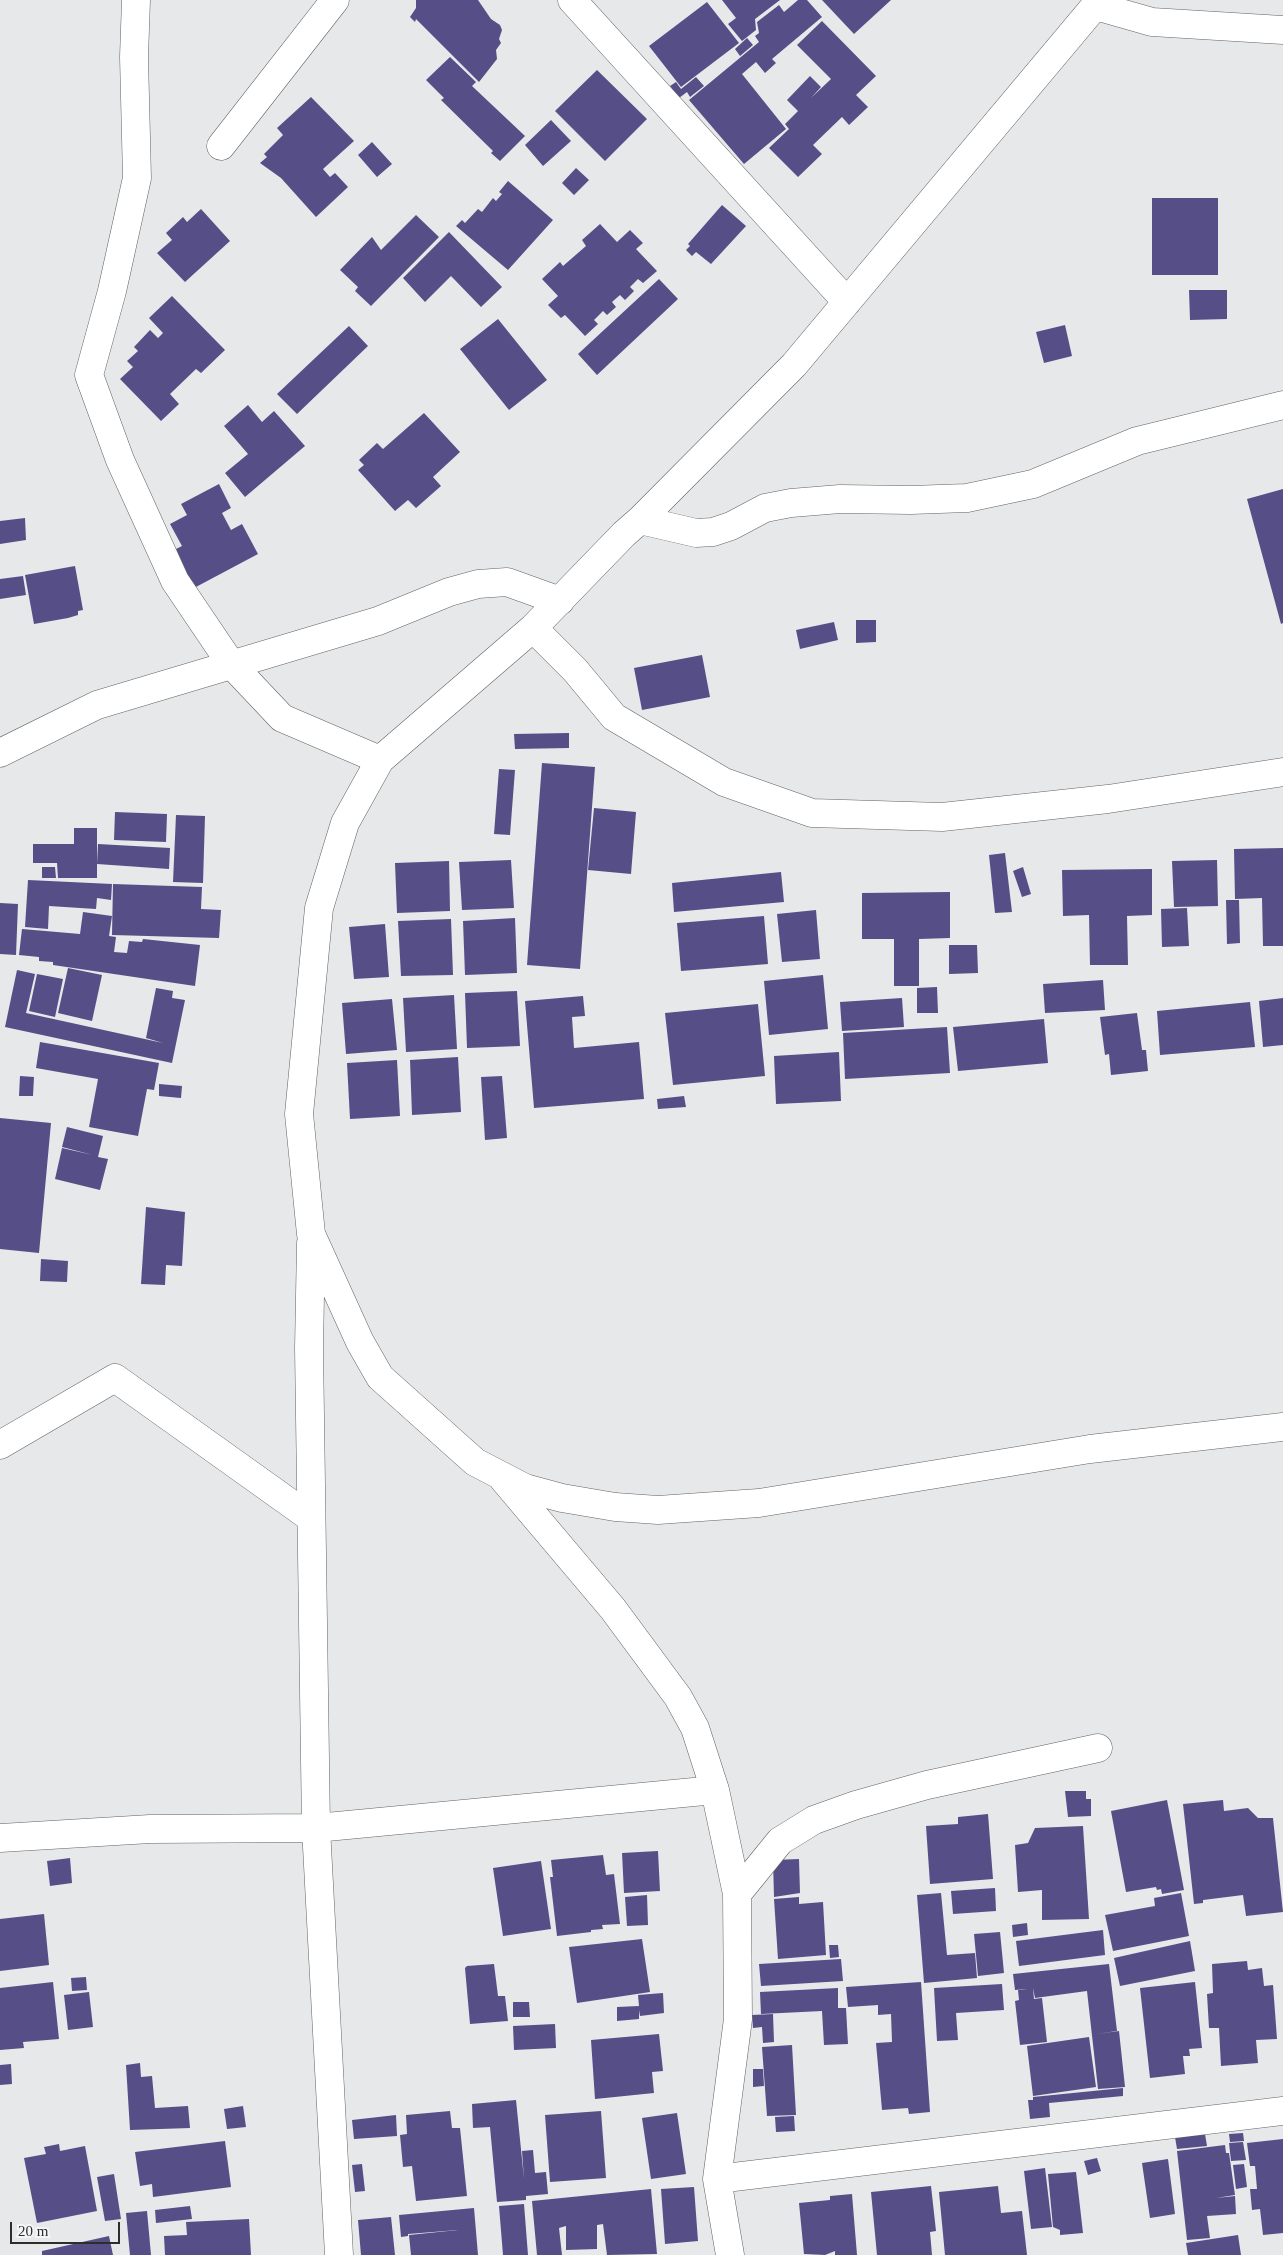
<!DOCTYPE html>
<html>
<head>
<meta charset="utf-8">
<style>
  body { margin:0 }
  #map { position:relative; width:1283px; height:2255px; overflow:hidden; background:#e6e8ea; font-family:Georgia,serif }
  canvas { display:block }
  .scale { position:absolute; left:10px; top:2222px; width:110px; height:22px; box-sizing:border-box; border:2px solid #2d2d2e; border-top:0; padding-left:6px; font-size:15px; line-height:18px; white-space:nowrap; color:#2d2d2e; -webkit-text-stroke:4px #f3f5f7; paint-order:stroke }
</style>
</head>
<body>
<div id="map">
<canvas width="1283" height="2255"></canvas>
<div class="scale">20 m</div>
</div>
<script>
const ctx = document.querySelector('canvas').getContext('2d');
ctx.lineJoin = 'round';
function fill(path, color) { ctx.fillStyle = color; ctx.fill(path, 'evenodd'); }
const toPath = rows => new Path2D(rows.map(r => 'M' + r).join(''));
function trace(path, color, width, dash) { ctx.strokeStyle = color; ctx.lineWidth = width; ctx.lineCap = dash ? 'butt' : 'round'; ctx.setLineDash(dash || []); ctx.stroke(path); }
const building = toPath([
  [416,0,478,0,491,19,500,25,502,30,499,39,501,43,496,50,497,59,479,82,416,19,415,22,410,17,416,8],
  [722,0,780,0,755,19,756,30,742,41,728,24,736,18],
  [798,0,807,0,822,17,772,59,776,63,765,73,756,62,742,74,786,129,744,164,689,100,759,42,755,36,759,33,757,22,779,5,784,12],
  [822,0,891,0,854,34],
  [707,2,739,43,681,87,649,46],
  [822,21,876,76,856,95,868,107,849,125,842,117,813,145,822,154,798,177,769,148,789,129,785,124,798,111,787,100,810,76,821,87,811,98,831,79,797,45],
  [747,38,753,45,740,56,735,49],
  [450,57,476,82,472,86,525,136,500,161,491,153,493,151,441,100,444,98,426,80],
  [597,70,647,119,605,161,555,111],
  [696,77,704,86,690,97,687,92,679,98,670,86,676,82,681,89],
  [311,97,354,141,323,169,330,177,335,173,348,187,316,217,281,178,260,163,267,157,264,154,283,135,277,128],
  [551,120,571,141,543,166,525,145],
  [372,142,392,164,377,177,358,155],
  [576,168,589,180,574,195,562,183],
  [508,181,553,220,508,270,456,226,462,220,465,223,478,209,482,212,493,198,496,201,502,194,499,192],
  [1152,198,1218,198,1218,275,1152,275],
  [722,205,746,226,711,264,696,252,692,256,686,250,690,246,688,244],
  [201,209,230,241,185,282,157,253,172,240,166,233,183,217,187,222],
  [416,215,439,237,371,306,355,291,358,287,340,270,372,237,381,250],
  [600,224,617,242,630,230,643,243,636,249,657,271,643,283,638,279,630,287,634,291,625,300,620,295,612,302,616,307,607,315,603,311,594,320,598,324,585,336,565,315,561,318,548,305,558,296,542,279,560,262,563,266,586,246,582,240],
  [449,232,502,287,481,307,451,276,425,302,403,278],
  [659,279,678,299,597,375,578,354],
  [1189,290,1227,290,1227,319,1190,320],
  [172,296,225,350,201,373,196,369,170,394,179,404,161,421,120,379,133,367,127,361,138,351,134,347,150,330,158,338,163,333,149,318],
  [498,319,547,380,509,410,460,349],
  [1065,325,1072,356,1044,363,1036,332],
  [349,326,368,346,297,414,277,394],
  [248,405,262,422,274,411,305,446,245,497,225,473,248,454,224,426],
  [424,413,460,452,433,477,441,486,416,508,408,500,395,511,358,470,364,465,359,460,377,443,383,449],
  [219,484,231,508,222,513,231,530,242,524,258,554,194,588,174,550,182,546,170,524,187,515,181,504],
  [1283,489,1283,623,1281,624,1247,499],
  [25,518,26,540,0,544,0,521],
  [75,566,83,610,78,611,78,615,68,618,34,624,25,575],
  [23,576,26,595,0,599,0,579],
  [856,620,876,620,876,642,856,643],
  [834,622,838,640,800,649,796,630],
  [702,655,710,697,642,710,634,668],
  [569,733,569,748,515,749,514,734],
  [542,763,595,767,580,969,527,965],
  [499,769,515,770,510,835,494,834],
  [594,808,636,812,631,874,588,870],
  [115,812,167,814,166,842,114,840],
  [176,815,205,816,203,883,173,882],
  [74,828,97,828,97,878,58,878,57,863,33,863,33,844,74,844],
  [98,844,170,848,169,869,97,864],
  [1283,848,1283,946,1263,946,1262,898,1235,899,1234,849],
  [1005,853,1012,912,995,913,989,855],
  [511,860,514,908,462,910,459,862],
  [1217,860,1218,906,1174,907,1172,861],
  [449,861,450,911,397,913,395,863],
  [42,867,55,867,56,878,42,878],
  [1023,867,1031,894,1022,897,1013,871],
  [1152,869,1152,915,1127,916,1128,965,1090,965,1089,915,1063,916,1062,870],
  [781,872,784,902,674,912,672,883],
  [28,880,112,884,111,900,97,898,96,909,49,906,48,929,25,927],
  [113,884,202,887,201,909,221,910,219,938,112,935],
  [950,892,950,938,919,939,919,986,894,986,894,939,862,939,862,893],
  [1226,900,1239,900,1240,943,1227,944],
  [0,903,18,904,16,955,0,954],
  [1187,908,1189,946,1162,947,1161,909],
  [816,910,820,959,782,962,777,914],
  [83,912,112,916,109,936,116,937,114,952,127,953,129,941,142,942,143,939,200,945,195,986,53,965,53,962,39,961,39,957,19,955,22,929,80,934],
  [764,916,768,964,681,971,677,923],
  [515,918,517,973,465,975,463,921],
  [451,919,453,975,401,976,398,921],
  [385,924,389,977,354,979,349,927],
  [949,945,977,945,978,973,949,974],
  [68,968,102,975,92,1021,58,1013],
  [17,970,35,974,26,1013,163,1043,146,1038,156,988,173,991,172,998,185,1000,172,1063,5,1027],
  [37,974,63,979,55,1017,29,1011],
  [823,975,828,1029,769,1035,764,981],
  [1103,980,1105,1010,1045,1013,1043,984],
  [937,987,938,1013,917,1013,917,988],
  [517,991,520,1046,467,1048,465,993],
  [454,995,457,1049,406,1052,403,998],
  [583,996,585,1016,572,1017,574,1048,639,1042,644,1099,534,1108,525,1001],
  [902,998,904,1027,842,1031,840,1002],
  [1283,998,1283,1045,1263,1047,1259,1001],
  [392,999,397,1050,346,1054,342,1003],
  [1250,1002,1255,1047,1160,1055,1157,1011],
  [758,1004,765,1076,673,1085,665,1013],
  [1137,1013,1142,1050,1146,1050,1148,1071,1111,1075,1109,1054,1105,1055,1100,1017],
  [1044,1019,1048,1063,958,1071,953,1027],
  [947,1027,950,1073,845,1079,843,1033],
  [40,1042,159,1063,154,1090,147,1089,138,1136,89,1127,98,1079,36,1068],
  [839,1052,841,1101,776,1104,774,1056],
  [458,1057,461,1112,412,1115,410,1060],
  [397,1060,400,1116,350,1119,347,1063],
  [20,1076,34,1077,33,1096,19,1096],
  [502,1076,507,1138,485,1140,481,1077],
  [159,1084,182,1086,181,1098,159,1096],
  [684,1096,686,1107,658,1109,657,1099],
  [0,1118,51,1123,39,1253,0,1249],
  [67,1127,103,1136,98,1157,108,1159,100,1190,55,1179,62,1148,93,1155,62,1147],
  [146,1207,185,1212,182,1266,166,1265,165,1285,141,1284],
  [41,1259,68,1261,67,1282,40,1281],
  [1065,1791,1086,1791,1086,1799,1091,1799,1091,1816,1068,1817],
  [1167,1800,1184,1890,1162,1894,1161,1889,1157,1890,1156,1887,1126,1892,1111,1811],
  [1223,1800,1224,1811,1248,1808,1258,1818,1273,1818,1283,1912,1246,1916,1243,1895,1203,1900,1203,1903,1194,1904,1183,1804],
  [988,1814,993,1879,930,1884,926,1826,958,1824,958,1817],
  [1083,1826,1089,1919,1042,1920,1042,1890,1018,1892,1015,1845,1028,1843,1035,1828],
  [658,1851,660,1891,624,1893,622,1853],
  [603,1855,606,1875,614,1874,620,1924,602,1925,603,1929,591,1930,591,1932,557,1936,550,1877,553,1877,551,1860],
  [70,1858,72,1883,50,1886,47,1861],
  [799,1859,800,1893,774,1897,773,1860],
  [541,1861,551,1929,503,1936,493,1868],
  [995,1888,996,1911,953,1914,951,1891],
  [941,1893,947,1955,975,1953,977,1978,924,1983,917,1895],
  [1181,1893,1189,1936,1113,1951,1105,1915,1155,1906,1154,1898],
  [647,1895,648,1925,627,1926,625,1897],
  [799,1897,799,1904,823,1902,826,1955,778,1959,774,1899],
  [44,1914,49,1965,0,1971,0,1919],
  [1027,1923,1028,1935,1013,1937,1012,1925],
  [1103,1930,1105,1955,1019,1966,1016,1941],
  [1000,1932,1004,1973,978,1976,974,1934],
  [642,1939,650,1992,577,2003,569,1947],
  [1190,1941,1195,1971,1120,1986,1114,1958],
  [829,1945,838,1945,839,1957,830,1958],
  [841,1959,843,1981,761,1986,759,1964],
  [1247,1961,1248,1970,1262,1968,1264,1986,1273,1985,1277,2039,1256,2040,1258,2063,1221,2066,1219,2028,1209,2028,1207,1994,1213,1993,1212,1964],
  [494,1964,498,1996,505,1996,508,2021,470,2024,465,1968,467,1966],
  [1109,1964,1117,2031,1096,2034,1119,2031,1125,2087,1098,2089,1087,1991,1035,1998,1033,1988,1034,1999,1042,1998,1047,2042,1020,2045,1015,2001,1019,2000,1018,1990,1027,1989,1015,1990,1013,1974],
  [86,1977,87,1990,72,1991,71,1978],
  [53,1982,59,2039,23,2042,24,2048,0,2050,0,1988],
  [921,1982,930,2112,909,2114,908,2108,882,2110,876,2043,892,2042,891,2014,878,2015,878,2005,848,2007,846,1987],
  [1195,1982,1202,2048,1189,2049,1190,2056,1183,2056,1185,2074,1150,2078,1140,1988],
  [1002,1984,1004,2010,956,2013,958,2040,937,2041,934,1988],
  [838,1988,838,2008,846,2008,848,2044,824,2045,822,2011,761,2014,760,1992],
  [89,1992,93,2027,68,2030,64,1995],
  [663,1993,664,2013,640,2016,639,2010,639,2019,617,2021,617,2007,639,2006,638,1995],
  [513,2002,529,2002,530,2017,513,2017],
  [773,2014,774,2042,763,2043,762,2027,753,2028,752,2015],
  [555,2024,556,2048,514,2050,513,2026],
  [659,2034,663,2071,652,2072,654,2093,595,2099,591,2040],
  [1089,2037,1096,2087,1033,2096,1027,2046],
  [792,2045,796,2115,767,2116,762,2047],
  [140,2063,141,2077,152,2076,155,2108,188,2106,190,2128,130,2130,126,2065],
  [11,2064,12,2084,0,2085,0,2065],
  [753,2069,763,2069,764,2086,753,2087],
  [1123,2088,1123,2096,1049,2103,1050,2117,1030,2119,1028,2100,1033,2100,1033,2097],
  [516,2100,524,2179,522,2151,533,2150,535,2173,546,2172,548,2194,526,2196,526,2200,497,2202,490,2127,473,2128,472,2104],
  [243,2106,246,2127,227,2129,224,2109],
  [450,2111,452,2128,460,2128,467,2196,416,2201,412,2166,403,2167,400,2135,407,2134,406,2115],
  [601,2111,606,2178,550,2182,545,2115],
  [677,2113,686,2174,651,2179,642,2118],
  [396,2115,397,2136,354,2139,352,2120],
  [794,2116,795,2131,776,2132,775,2117],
  [1204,2128,1207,2146,1177,2149,1174,2131],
  [1243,2133,1244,2141,1230,2142,1229,2134],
  [1283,2139,1283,2233,1263,2235,1260,2209,1252,2210,1250,2189,1257,2189,1255,2166,1250,2166,1247,2143],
  [225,2141,231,2187,153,2197,152,2184,140,2186,135,2152],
  [1243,2142,1246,2160,1231,2161,1229,2143],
  [59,2144,60,2151,85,2146,97,2211,37,2223,24,2158,46,2154,44,2147],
  [1225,2145,1226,2153,1229,2153,1235,2195,1216,2198,1235,2196,1236,2214,1207,2216,1210,2238,1187,2240,1177,2151],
  [1097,2158,1101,2171,1088,2175,1084,2161],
  [1168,2159,1175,2214,1150,2218,1142,2163],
  [362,2164,365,2191,355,2192,352,2165],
  [1244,2164,1247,2187,1236,2189,1233,2165],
  [1045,2168,1052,2227,1031,2229,1024,2171],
  [1076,2172,1083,2233,1060,2235,1060,2230,1053,2227,1048,2174],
  [114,2174,121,2219,105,2221,97,2177],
  [931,2186,936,2231,930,2232,932,2255,877,2255,871,2192],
  [998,2186,1001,2213,1022,2211,1027,2255,945,2255,939,2192],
  [694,2187,698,2241,665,2244,661,2189],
  [651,2189,657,2254,607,2255,603,2224,597,2225,597,2249,566,2250,566,2226,559,2228,562,2255,537,2255,532,2201],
  [852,2194,857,2255,835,2255,835,2251,825,2255,804,2254,799,2203,830,2200,830,2196],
  [524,2204,528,2255,503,2255,499,2206],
  [190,2206,192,2219,156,2223,155,2210],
  [474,2208,478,2255,411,2255,409,2235,458,2230,408,2234,408,2231,408,2236,401,2237,399,2215],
  [147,2211,151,2255,130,2255,126,2213],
  [391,2217,395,2255,361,2255,358,2220],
  [249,2219,251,2255,165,2255,164,2236,187,2235,186,2222],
  [1238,2235,1241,2255,1188,2255,1186,2243],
  [109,2236,113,2255,42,2255,42,2251]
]);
const minor = toPath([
  [136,0,134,57,137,178,112,291,89,375,120,460,175,581,231,664,282,718,380,760],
  [572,0,847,302],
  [1100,0,794,365,640,520,624,534,533,628,380,760,345,823,319,908,299,1114,311,1234,360,1342,380,1377,475,1462,525,1488,562,1498,615,1507,658,1510,759,1503,1090,1449,1283,1427],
  [1096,6,1152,22,1283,30],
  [221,146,335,0],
  [640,520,696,533,713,532,731,526,765,508,791,503,840,499,911,500,967,498,1033,484,1137,441,1283,405],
  [533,628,575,670,614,717,724,782,812,813,942,817,1108,799,1283,772],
  [0,753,97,705,378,621,449,592,478,584,507,582,560,601],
  [311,1243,309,1348,316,1828,339,2255],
  [0,1445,115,1378,311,1518],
  [504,1480,613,1609,678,1697,695,1728,715,1790,737,1894,738,2019,717,2179,730,2255],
  [0,1838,150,1829,316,1828,715,1790],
  [737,1894,780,1841,814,1820,856,1805,927,1785,1098,1748],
  [717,2179,1283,2111]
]);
fill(building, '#564e87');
trace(minor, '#616364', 29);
trace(minor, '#fff', 28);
</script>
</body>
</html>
